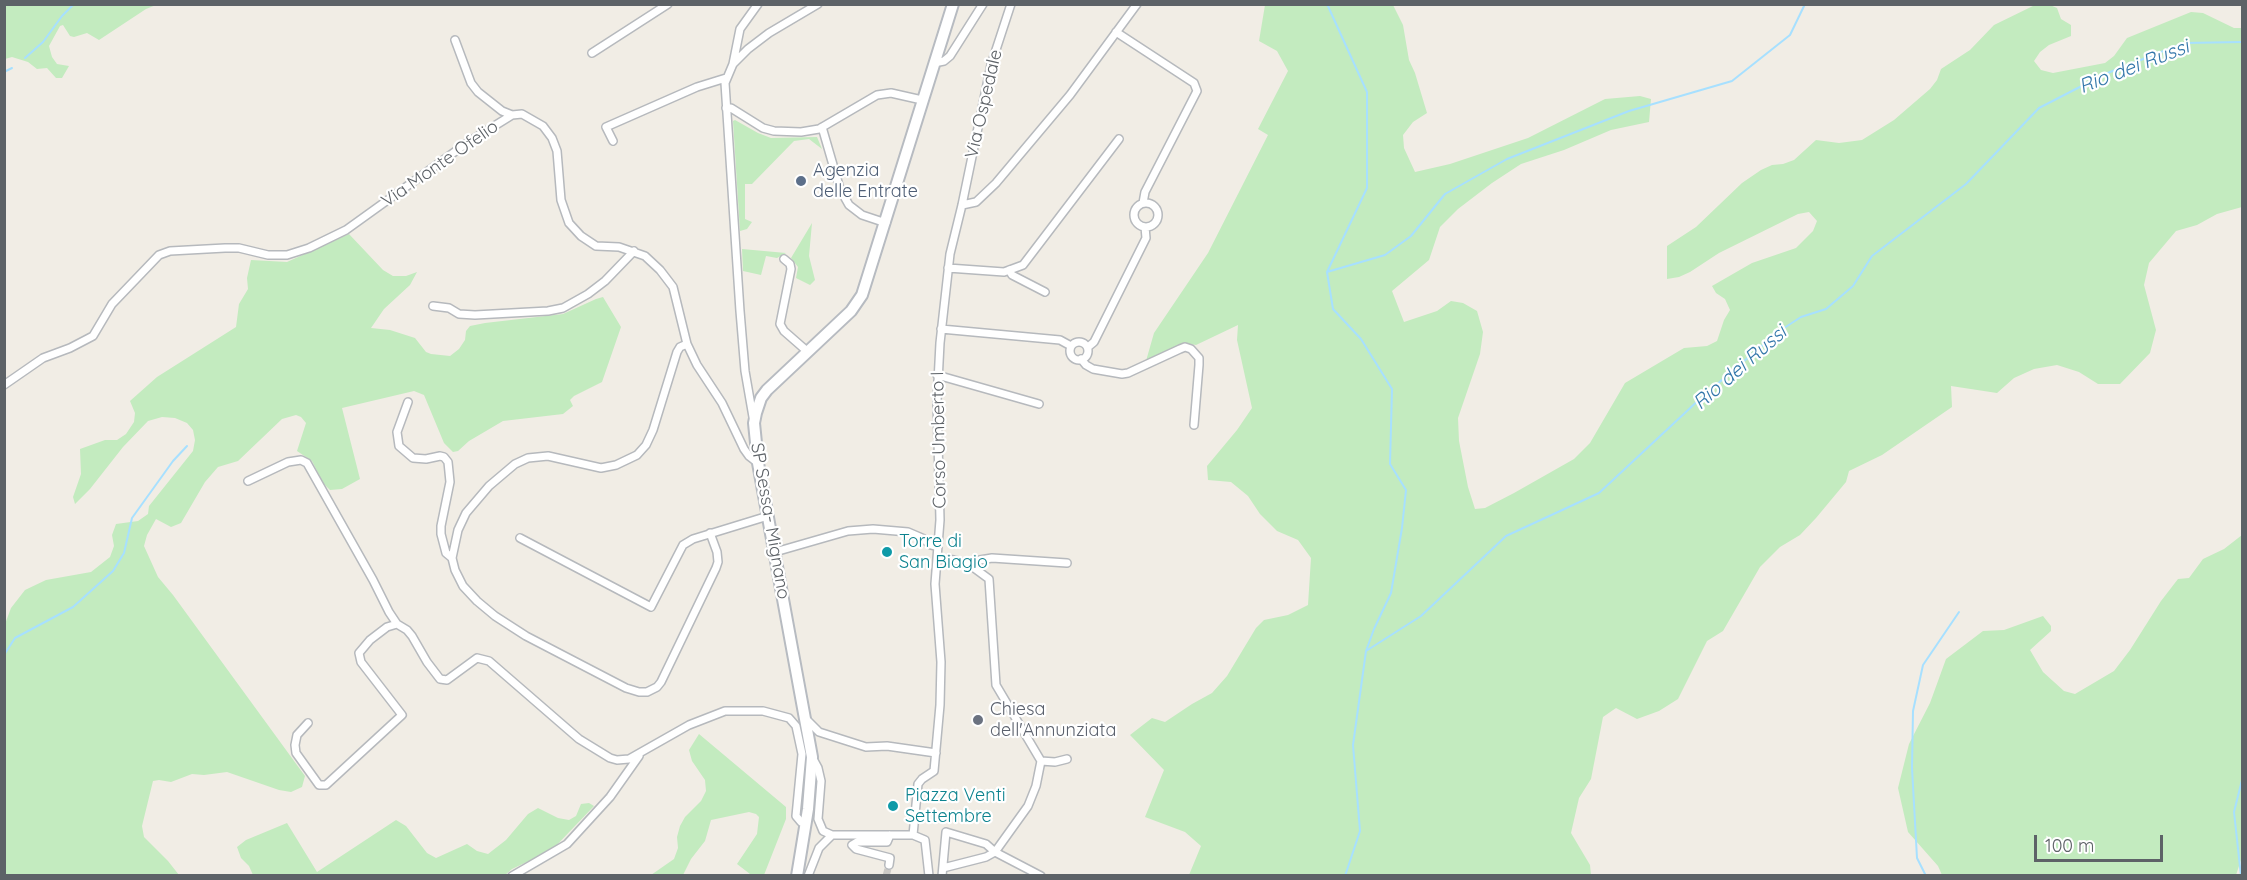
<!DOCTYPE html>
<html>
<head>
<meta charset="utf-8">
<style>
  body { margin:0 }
  #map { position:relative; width:2247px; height:880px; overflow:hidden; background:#f1ede5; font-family:Quicksand,sans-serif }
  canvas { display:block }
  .frame { position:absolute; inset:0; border:6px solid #5d6267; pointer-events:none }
  .scale { position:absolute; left:2034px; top:835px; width:129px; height:27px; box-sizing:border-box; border:3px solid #5d6267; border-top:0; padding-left:8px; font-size:18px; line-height:21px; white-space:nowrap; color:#5d6267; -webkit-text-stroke:4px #fff; paint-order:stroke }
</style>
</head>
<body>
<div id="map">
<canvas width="2247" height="880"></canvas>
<div class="frame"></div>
<div class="scale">100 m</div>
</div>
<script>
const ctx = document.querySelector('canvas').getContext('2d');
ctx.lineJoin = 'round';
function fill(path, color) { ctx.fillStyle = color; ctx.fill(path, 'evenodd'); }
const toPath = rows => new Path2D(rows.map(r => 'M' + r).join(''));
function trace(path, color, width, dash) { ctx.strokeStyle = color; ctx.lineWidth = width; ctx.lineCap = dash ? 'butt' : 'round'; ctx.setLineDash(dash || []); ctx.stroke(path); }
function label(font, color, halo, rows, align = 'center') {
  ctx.font = font + ' Quicksand,sans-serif'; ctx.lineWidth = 4.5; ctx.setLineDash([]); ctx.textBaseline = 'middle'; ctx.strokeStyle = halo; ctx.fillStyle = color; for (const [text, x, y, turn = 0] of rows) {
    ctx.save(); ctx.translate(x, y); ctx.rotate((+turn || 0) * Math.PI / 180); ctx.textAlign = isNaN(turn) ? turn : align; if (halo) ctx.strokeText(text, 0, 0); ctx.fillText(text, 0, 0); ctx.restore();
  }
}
const green = toPath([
  [4,5,5,4,156,5,146,9,99,40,87,33,74,37,70,36,63,25,60,26,49,46,52,57,57,64,69,66,62,78,56,78,47,68,37,69,28,62,12,57,5,59],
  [1265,5,1393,5,1403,25,1409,60,1415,73,1427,113,1413,122,1403,135,1404,148,1415,172,1450,164,1528,138,1605,99,1640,96,1651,99,1649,122,1611,130,1564,150,1521,164,1492,183,1458,209,1440,227,1429,260,1392,291,1404,322,1437,311,1451,301,1463,303,1477,311,1483,332,1480,354,1458,418,1459,441,1468,487,1475,509,1485,508,1514,493,1574,459,1590,443,1625,383,1684,348,1707,346,1717,341,1724,320,1730,310,1725,299,1716,293,1712,286,1752,263,1796,248,1813,231,1817,221,1809,212,1798,214,1719,253,1690,272,1679,277,1667,279,1667,246,1696,227,1742,183,1761,170,1772,165,1783,164,1794,160,1816,140,1839,143,1862,140,1894,120,1930,89,1937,80,1941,69,1970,50,1994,25,2035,5,2050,5,2057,8,2061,19,2071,25,2071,36,2049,45,2040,52,2034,61,2041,70,2053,73,2105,63,2114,56,2127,38,2191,12,2203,13,2234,28,2242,28,2242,207,2217,214,2197,225,2176,231,2149,263,2144,285,2156,330,2150,353,2120,384,2098,384,2079,372,2057,365,2034,369,2014,378,1997,393,1951,386,1952,407,1882,455,1849,471,1846,482,1816,518,1800,535,1780,547,1760,567,1723,631,1707,641,1678,699,1659,711,1637,719,1616,708,1603,717,1591,779,1579,798,1571,833,1590,865,1591,875,1189,875,1201,846,1185,832,1145,817,1164,770,1130,735,1152,718,1165,722,1192,704,1212,693,1227,676,1256,628,1264,620,1288,615,1308,605,1311,558,1298,540,1277,531,1260,514,1248,496,1231,482,1208,480,1207,466,1237,430,1252,408,1237,340,1238,325,1196,345,1184,343,1146,361,1154,333,1208,253,1268,135,1258,129,1288,71,1277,51,1259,41],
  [735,120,758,133,771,138,817,137,822,149,809,139,794,141,752,184,745,184,745,219,752,222,747,229,740,231,733,121],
  [812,223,809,256,815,280,810,285,796,278,798,267,791,258],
  [349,234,383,270,393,276,406,276,417,272,410,285,384,309,371,328,390,330,415,338,426,352,431,354,450,356,459,349,465,340,466,331,470,326,485,323,563,314,596,299,603,297,621,327,602,382,574,396,570,400,573,406,563,414,503,421,469,441,458,451,453,452,444,443,424,395,414,391,342,408,360,479,342,489,330,490,323,483,312,461,297,451,306,423,301,417,296,415,282,419,238,461,218,467,205,482,181,523,171,527,156,519,147,535,144,546,158,577,173,595,305,776,302,787,291,792,279,790,227,772,204,775,192,774,171,782,159,780,153,781,142,826,144,837,168,861,179,875,5,876,5,624,11,608,25,590,46,580,91,572,110,557,114,546,112,535,116,524,138,521,148,514,149,506,193,451,195,440,193,430,187,423,175,418,162,417,148,421,123,447,90,489,75,504,73,497,81,474,80,449,105,440,117,440,126,434,134,422,135,413,130,401,157,377,236,327,239,304,248,289,247,278,251,260,287,262],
  [742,249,786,253,777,258,766,256,761,275,743,271],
  [2242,535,2242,857,2236,875,1942,875,1938,866,1908,832,1898,788,1909,744,1930,703,1946,659,1983,631,2004,630,2043,616,2051,626,2051,631,2030,650,2043,672,2064,691,2075,694,2114,671,2130,650,2161,601,2178,579,2189,578,2203,559,2224,549],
  [699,734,786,807,786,819,764,875,750,874,737,864,757,834,759,817,756,814,749,812,711,820,705,841,691,859,683,875,651,875,674,859,678,848,677,837,680,826,685,817,701,801,706,791,705,780,692,761,689,750],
  [589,803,594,806,552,850,512,869,505,875,253,875,249,866,241,858,237,847,246,840,287,823,317,872,396,820,406,826,427,853,436,858,467,844,477,851,488,854,506,840,528,814,538,808,558,818,569,820,576,816,581,804]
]);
const stream = toPath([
  [1327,4,1367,92,1367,188,1327,272,1333,309,1361,339,1392,389,1390,464,1406,490,1402,528,1391,593,1374,629,1366,651,1353,745,1360,831,1345,876],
  [25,58,43,42,62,16,74,4],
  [4,72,12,68],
  [1327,272,1385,255,1411,236,1445,194,1507,159,1629,111,1732,81,1790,35,1805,4],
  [1366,651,1421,616,1506,536,1599,493,1702,397,1778,332,1801,317,1826,309,1853,286,1872,256,1966,184,2039,108,2105,74,2184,43,2242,42],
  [4,655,15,638,73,607,113,571,124,553,132,518,173,461,187,446],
  [1926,876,1917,858,1912,768,1913,711,1923,665,1959,612],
  [2241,876,2234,812,2242,780]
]);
const streetTunnel = toPath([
  [886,876,889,865]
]);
const street = toPath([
  [1116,32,1194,83,1197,91,1145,192,1143,203],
  [455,40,471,83,478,92,502,111,512,115],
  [592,53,668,4],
  [934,63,944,61,950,56,983,4],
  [733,64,740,29,758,4],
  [726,108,731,108,763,128,774,131,801,132,819,129,877,95,891,93,922,100],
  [822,127,840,189,849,205,862,215,886,223],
  [613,141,606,127,697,87,726,78],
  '1134 215a12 12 0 1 1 24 0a12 12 0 1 1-24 0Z',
  [962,205,976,202,996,183,1070,95,1137,4],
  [784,259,790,264,791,269,780,324,784,331,808,352],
  [948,268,1004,272,1023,265,1119,139],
  [1009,270,1012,275,1045,292],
  [433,306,449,308,459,314,475,315,548,311,563,308,588,294,605,281,634,251],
  [941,329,1060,340,1071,346],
  '1070 351a9 9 0 1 1 18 0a9 9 0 1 1-18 0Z',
  [687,344,680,347,677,352,653,430,646,445,637,455,616,465,601,468,548,456,528,458,515,464,489,486,466,513,458,530,452,558,455,570,463,586,477,601,495,616,526,636,626,688,639,692,647,692,657,687,661,682,716,568,718,562,717,552,710,533],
  [1088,347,1094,342,1146,238,1145,227],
  [1081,359,1086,365,1093,369,1122,374,1128,373,1180,349,1185,347,1191,349,1199,358,1199,365,1194,425],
  [937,375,1039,404],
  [4,385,43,358,70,348,93,336,112,304,159,255,170,251,225,248,239,248,268,255,287,255,309,248,346,230,467,143,512,115,522,114,543,126,552,138,557,151,561,200,569,223,581,236,596,246,619,247,645,256,660,270,673,287,687,344,697,365,722,403,744,449,749,456,758,463],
  [408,402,397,432,399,446,413,458,426,459,440,456,444,457,448,462,450,482,441,526,441,534,446,553,452,558],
  [753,417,745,371,740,311,725,83,733,64,748,49,769,33,818,4],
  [248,481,288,462,301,460,307,463,373,580,389,612,397,624,407,630,412,636,427,662,440,679,447,680,477,658,489,661,579,739,610,758,617,760,629,759,689,725,725,711,763,711,789,718,796,726,802,754,796,816,801,822,806,822],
  [520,538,651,607,683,545,693,539,768,516],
  [775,552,848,531,873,529,908,532,922,538,931,545,938,547],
  [937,558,954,560,970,565,989,579,996,685,1041,761,1036,786,1028,806,995,852,986,857,943,868],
  [970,565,980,560,992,558,1067,563],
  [808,721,819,732,866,747,887,746,936,753],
  [308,723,297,735,295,745,296,753,319,785,326,785,402,715,361,662,359,653,370,640,387,627,397,624],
  [812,757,818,768,821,781,818,819,823,831,832,835,913,835],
  [1041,761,1055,762,1067,759],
  [889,865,890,858,856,849,852,845,857,842,887,842,890,835],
  [512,876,567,844,610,797,639,756],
  [808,876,819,848,832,835],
  [929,876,925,840,913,835,918,784,922,779,934,771,940,705,941,662,935,584,940,520,937,401,940,343,950,254,962,205,991,65,1011,4],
  [942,876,946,832,986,844,995,852,1041,876]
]);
const secondary = toPath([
  [797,876,808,809,812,757,758,463,754,423,756,413,761,398,767,390,851,311,862,295,953,4]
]);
const markers = [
  [801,181,6,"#5c6f8a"],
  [887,552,6,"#0f9aa8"],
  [978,720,6,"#6b7280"],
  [893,806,6,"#0f9aa8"]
];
const streetNames = [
  ["Via Ospedale",984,104,-77],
  ["Via Monte Ofelio",440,164,-35],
  ["Corso Umberto I",939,440,-91],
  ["SP Sessa- Mignano",770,521,80]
];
const serviceNames = [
  ["Agenzia",813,171],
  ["delle Entrate",813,192]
];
const cultureNames = [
  ["Torre di",899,542],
  ["San Biagio",899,563],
  ["Piazza Venti",905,796],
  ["Settembre",905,817]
];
const worshipNames = [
  ["Chiesa",990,710],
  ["dell'Annunziata",990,731]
];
const waterNames = [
  ["Rio dei Russi",2134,67,-21],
  ["Rio dei Russi",1740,368,-41]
];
fill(green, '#c3ebbf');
trace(stream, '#a7e0ff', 2);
trace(streetTunnel, '#cccac6', 7, [7, 3.5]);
trace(street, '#b6b9bd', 10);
trace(secondary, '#b7bbc1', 14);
trace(street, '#fff', 7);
trace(secondary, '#fff', 10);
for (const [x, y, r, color] of markers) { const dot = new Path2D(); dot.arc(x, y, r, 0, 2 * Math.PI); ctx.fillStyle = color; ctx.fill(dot); trace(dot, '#fff', 2); }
label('18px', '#5d6267', '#fff', streetNames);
label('18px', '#4e5e75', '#fff', serviceNames, 'left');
label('18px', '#0d838f', '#fff', cultureNames, 'left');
label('18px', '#5b616d', '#fff', worshipNames, 'left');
label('italic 20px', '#37a', '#fff', waterNames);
</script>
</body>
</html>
